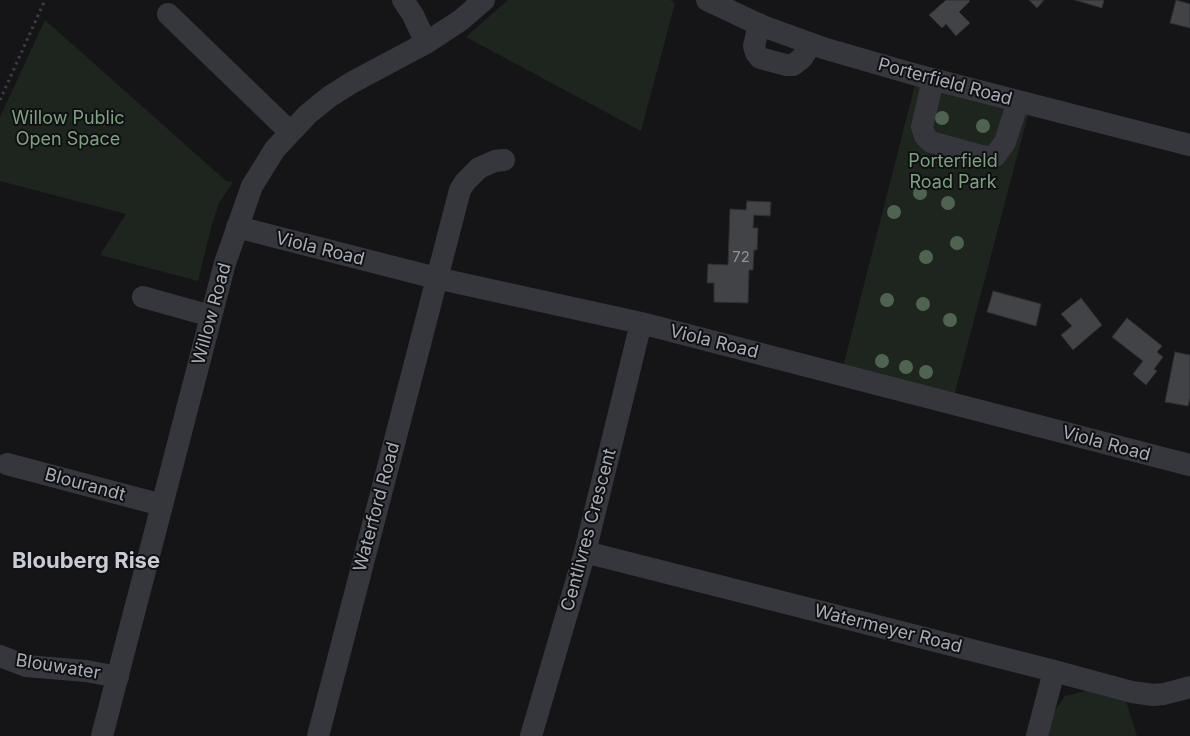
<!DOCTYPE html>
<html>
<head>
<meta charset="utf-8">
<style>
  body { margin:0 }
  canvas { display:block; background:#151517 }
</style>
</head>
<body>
<canvas width="1190" height="736"></canvas>
<script>
const ctx = document.querySelector('canvas').getContext('2d');
ctx.lineJoin = 'round';
function fill(path, color) { ctx.fillStyle = color; ctx.fill(path, 'evenodd'); }
const toPath = rows => new Path2D(rows.map(r => 'M' + r).join(''));
function trace(path, color, width, dash) { ctx.strokeStyle = color; ctx.lineWidth = width; ctx.lineCap = dash ? 'butt' : 'round'; ctx.setLineDash(dash || []); ctx.stroke(path); }
function label(font, color, halo, rows, align = 'center') {
  ctx.font = font + ' Inter,sans-serif'; ctx.lineWidth = 4; ctx.setLineDash([]); ctx.textBaseline = 'middle'; ctx.strokeStyle = halo; ctx.fillStyle = color; for (const [text, x, y, turn = 0] of rows) {
    ctx.save(); ctx.translate(x, y); ctx.rotate((+turn || 0) * Math.PI / 180); ctx.textAlign = isNaN(turn) ? turn : align; if (halo) ctx.strokeText(text, 0, 0); ctx.fillText(text, 0, 0); ctx.restore();
  }
}
const green = toPath([
  [508,0,670,0,675,3,641,131,466,37],
  [45,20,226,181,233,182,219,203,212,224,198,281,100,255,126,214,0,181,0,117],
  [915,85,1028,115,954,396,843,367],
  [1086,691,1126,701,1137,736,1048,736,1054,712,1065,696]
]);
const building = toPath([
  [946,0,969,0,970,1,959,12,970,23,956,36,946,24,942,28,929,15,946,0],
  [1029,0,1044,0,1037,8,1029,0],
  [1075,0,1104,0,1102,8,1075,0],
  [1176,0,1190,4,1190,28,1170,23,1176,0],
  [747,201,771,202,770,216,754,215,753,228,758,228,757,250,754,250,753,270,749,270,748,303,714,302,714,283,707,283,708,264,728,265,730,209,746,210,747,201],
  [993,291,1041,304,1036,326,987,312,993,291],
  [1081,298,1102,325,1073,350,1061,335,1072,326,1061,314,1081,298],
  [1127,318,1162,346,1157,352,1163,357,1154,369,1157,371,1146,385,1133,374,1143,361,1112,337,1127,318],
  [1175,352,1190,355,1190,398,1188,406,1165,402,1175,352]
]);
const path = toPath([
  [0,100,45,0]
]);
const minor = toPath([
  [403,0,413,15,426,43],
  [707,0,760,25,823,48,920,76,1190,145],
  [168,14,290,132],
  [759,24,754,46,756,53,760,58,786,65,793,65,802,58,811,44],
  [933,80,922,127,925,136,931,142,978,155,988,157,995,156,1005,142,1018,102],
  [237,227,436,278,641,323,1190,465],
  [143,297,211,316],
  [7,464,162,505],
  [585,552,1054,671,1132,692,1153,695,1164,694,1190,687],
  [0,656,26,666,86,671,118,677],
  [102,736,225,263,252,186,275,149,308,114,329,97,351,83,426,43,461,20,484,0],
  [318,736,460,190,465,182,479,168,495,161,504,160],
  [531,736,585,552,641,323],
  [1037,736,1054,671]
]);
const trees = [
  [942,118],
  [983,126],
  [920,193],
  [948,203],
  [894,212],
  [957,243],
  [926,257],
  [887,300],
  [923,304],
  [950,320],
  [882,361],
  [906,367],
  [926,372]
];
const numberNames = [
  ["72",741,257]
];
const streetNames = [
  ["Porterfield Road",945,82,15],
  ["Viola Road",320,249,14],
  ["Willow Road",212,314,-75],
  ["Viola Road",714,342,14],
  ["Viola Road",1106,444,15],
  ["Blourandt",85,485,15],
  ["Waterford Road",377,507,-75],
  ["Centlivres Crescent",589,530,-75],
  ["Watermeyer Road",888,629,14],
  ["Blouwater",58,667,9]
];
const parkNames = [
  ["Willow Public",68,119],
  ["Open Space",68,140],
  ["Porterfield",953,162],
  ["Road Park",953,183]
];
const districtNames = [
  ["Blouberg Rise",86,561]
];
fill(green, '#1d251e');
fill(building, '#414347');
trace(building, '#2f2f33', 1);
trace(path, '#3c3e43', 3, [2.5, 4]);
trace(minor, '#36373c', 22);
ctx.fillStyle = '#4f6351';
for (const [x, y] of trees) { ctx.beginPath(); ctx.arc(x, y, 7, 0, 2 * Math.PI); ctx.fill(); }
label('15px', '#8e929b', null, numberNames);
label('18px', '#a7adb7', '#101012', streetNames);
label('18px', '#7ea280', '#101012', parkNames);
label('bold 22px', '#c8cbd3', '#101012', districtNames);
</script>
</body>
</html>
